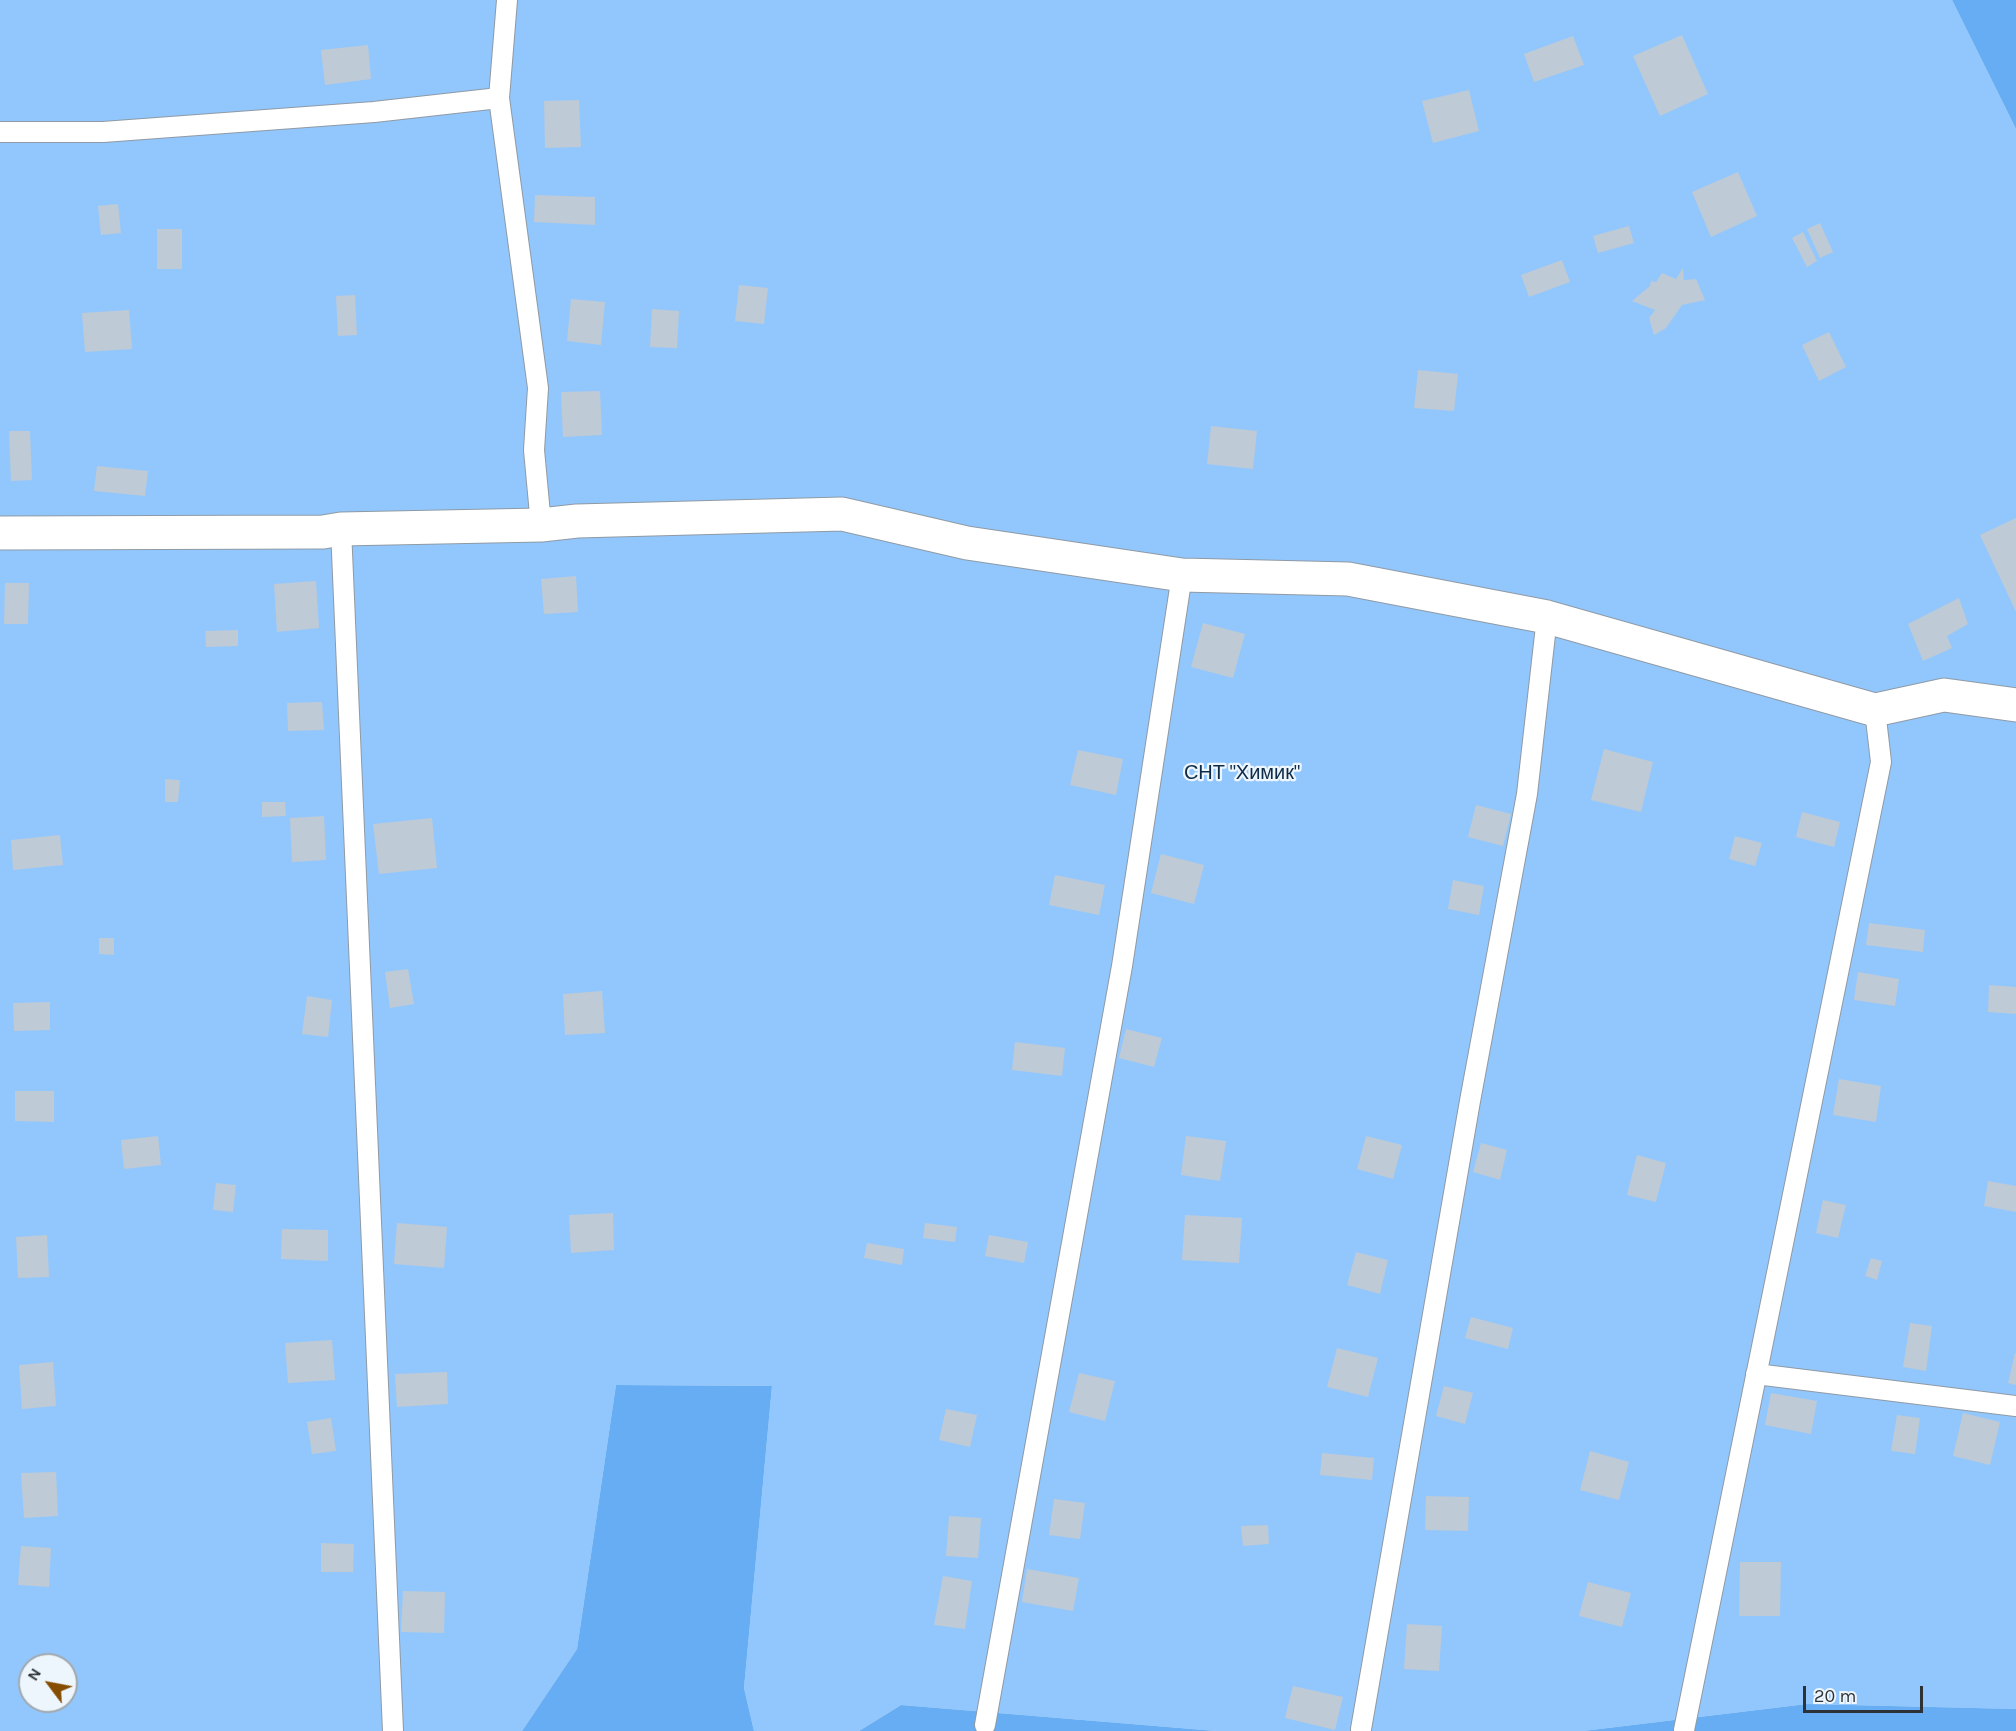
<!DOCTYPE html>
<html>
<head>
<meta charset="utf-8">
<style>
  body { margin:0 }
  #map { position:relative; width:2016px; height:1731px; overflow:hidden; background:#dde9f5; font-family:Karla,sans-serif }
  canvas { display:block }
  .north { position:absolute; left:18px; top:1653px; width:60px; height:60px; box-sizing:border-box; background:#eef6fd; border:2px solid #a1a8ae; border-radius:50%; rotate:302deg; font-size:16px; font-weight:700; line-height:24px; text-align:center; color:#2d3237 }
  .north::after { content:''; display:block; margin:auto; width:21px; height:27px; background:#854d00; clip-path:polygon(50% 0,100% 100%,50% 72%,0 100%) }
  .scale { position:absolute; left:1803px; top:1686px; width:120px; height:27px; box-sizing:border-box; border:3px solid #2d3237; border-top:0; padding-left:8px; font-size:18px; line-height:21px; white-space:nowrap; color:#2d3237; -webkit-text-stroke:4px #eef6fd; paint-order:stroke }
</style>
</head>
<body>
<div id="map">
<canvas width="2016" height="1731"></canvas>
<div class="north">N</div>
<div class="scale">20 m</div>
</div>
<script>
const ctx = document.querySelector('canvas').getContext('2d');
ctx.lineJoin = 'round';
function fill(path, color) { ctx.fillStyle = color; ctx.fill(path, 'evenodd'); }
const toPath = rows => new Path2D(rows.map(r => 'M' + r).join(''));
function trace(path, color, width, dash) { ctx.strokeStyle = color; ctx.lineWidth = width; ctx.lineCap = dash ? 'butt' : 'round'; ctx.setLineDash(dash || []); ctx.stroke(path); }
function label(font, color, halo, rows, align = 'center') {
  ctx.font = font + ' Karla,sans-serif'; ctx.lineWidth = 4.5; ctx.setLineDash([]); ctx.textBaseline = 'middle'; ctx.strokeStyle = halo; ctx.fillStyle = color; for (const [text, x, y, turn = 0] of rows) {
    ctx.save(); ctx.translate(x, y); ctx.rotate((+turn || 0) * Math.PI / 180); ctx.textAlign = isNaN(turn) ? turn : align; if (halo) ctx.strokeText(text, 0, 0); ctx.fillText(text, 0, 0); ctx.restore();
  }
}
const green = toPath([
  [0,0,1952,0,2016,129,2016,1709,1807,1704,1583,1731,1216,1731,901,1705,859,1731,754,1731,744,1688,772,1386,616,1385,577,1649,522,1731,0,1731],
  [30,1665,66,1665,66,1701,30,1701]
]);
const forest = toPath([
  [1952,0,2016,0,2016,129],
  [616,1385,772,1386,744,1688,754,1731,522,1731,577,1649],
  [1807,1704,2016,1709,2016,1731,1583,1731],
  [901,1705,1216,1731,859,1731]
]);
const building = toPath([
  [1682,35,1708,94,1660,116,1633,56],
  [1573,36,1584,65,1534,82,1524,54],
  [368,45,371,79,325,85,321,50],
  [1469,90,1479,131,1433,143,1422,101],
  [579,100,581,147,545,148,544,101],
  [1738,172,1757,216,1711,237,1692,192],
  [535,195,595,197,595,225,534,222],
  [118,204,121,233,101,235,98,206],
  [1820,223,1833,252,1820,258,1807,229],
  [1629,226,1634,243,1598,253,1593,236],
  [157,229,182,229,182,269,157,269],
  [1803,232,1817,261,1807,267,1792,238],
  [1562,260,1570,282,1529,297,1521,275],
  [1683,268,1684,280,1696,279,1705,300,1682,305,1666,328,1654,335,1649,318,1655,310,1632,301,1650,286,1651,281,1656,282,1662,273,1676,279],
  [739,285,768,288,764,324,735,321],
  [355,295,357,335,338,336,336,296],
  [571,299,605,302,601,345,567,341],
  [652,309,679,311,677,348,650,347],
  [129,310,132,349,85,352,82,313],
  [1829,332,1846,367,1819,381,1802,345],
  [1418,370,1458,374,1454,411,1414,408],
  [600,391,602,435,563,437,561,392],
  [1211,426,1257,431,1253,469,1207,464],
  [9,431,30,431,32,480,11,481],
  [97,466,148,471,145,496,94,491],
  [2016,518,2016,612,1980,535],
  [576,576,578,612,544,614,541,579],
  [316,581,319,628,277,632,274,584],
  [5,583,29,583,28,624,4,624],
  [1959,598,1968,624,1947,636,1952,648,1923,661,1908,624],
  [1203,623,1245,634,1233,678,1191,667],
  [238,630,238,646,206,647,205,631],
  [322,702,324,730,288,731,287,703],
  [1604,749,1653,762,1641,812,1591,800],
  [1078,750,1123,759,1116,795,1070,785],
  [165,779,180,780,178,802,165,802],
  [262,802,285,802,286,816,262,817],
  [1476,805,1511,814,1503,846,1468,837],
  [1802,812,1840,822,1834,847,1796,837],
  [324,816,326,860,292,862,290,818],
  [432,818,437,868,379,874,373,824],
  [60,835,63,865,13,870,11,840],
  [1735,836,1762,843,1755,866,1729,859],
  [1161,854,1204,865,1194,904,1151,893],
  [1055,875,1105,885,1099,915,1049,905],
  [1453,880,1484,886,1479,915,1448,909],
  [1869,923,1925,930,1923,952,1866,945],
  [99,938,114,938,114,955,99,954],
  [408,969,414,1004,390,1008,385,972],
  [1858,972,1899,979,1895,1006,1854,1000],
  [1989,985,2016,987,2016,1014,1988,1012],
  [602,991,605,1033,565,1035,563,994],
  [307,996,332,1000,328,1037,302,1034],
  [50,1002,50,1030,14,1031,13,1003],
  [1126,1029,1162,1038,1154,1067,1119,1058],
  [1015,1042,1065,1048,1062,1076,1012,1070],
  [1839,1079,1881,1086,1876,1122,1833,1115],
  [15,1091,54,1091,54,1122,15,1121],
  [158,1136,161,1165,124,1169,121,1140],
  [1186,1136,1226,1141,1220,1181,1181,1175],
  [1366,1136,1402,1145,1393,1179,1357,1169],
  [1481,1143,1507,1150,1500,1180,1473,1172],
  [1637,1155,1666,1163,1656,1202,1627,1195],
  [1988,1181,2016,1186,2016,1212,1984,1206],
  [216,1183,236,1185,233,1212,213,1210],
  [1823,1200,1846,1205,1838,1238,1816,1233],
  [613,1213,614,1250,571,1253,569,1215],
  [1185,1215,1242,1218,1239,1263,1182,1260],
  [397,1223,447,1227,444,1268,394,1264],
  [925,1223,957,1227,955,1242,923,1238],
  [282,1229,328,1230,328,1261,281,1259],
  [47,1235,49,1277,18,1278,16,1237],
  [989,1235,1028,1242,1024,1263,985,1256],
  [867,1243,904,1249,902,1265,864,1258],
  [1356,1252,1388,1260,1380,1294,1347,1285],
  [1871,1258,1882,1261,1877,1280,1865,1276],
  [1471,1317,1513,1328,1508,1349,1465,1338],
  [1910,1323,1932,1326,1926,1371,1903,1367],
  [332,1340,335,1380,288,1383,285,1343],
  [1337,1348,1378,1358,1368,1397,1327,1387],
  [2015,1353,2016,1353,2016,1385,2008,1383],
  [53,1362,56,1406,22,1409,19,1365],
  [447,1372,448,1404,397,1407,395,1374],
  [1079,1373,1115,1381,1105,1421,1069,1412],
  [1444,1386,1473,1393,1465,1424,1436,1416],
  [1771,1393,1817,1401,1811,1434,1765,1425],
  [946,1409,977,1415,970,1447,939,1440],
  [1963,1413,2000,1422,1990,1465,1953,1456],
  [1897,1415,1920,1418,1915,1454,1891,1451],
  [331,1418,336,1451,312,1454,307,1422],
  [1590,1451,1629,1462,1619,1500,1580,1490],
  [1322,1453,1374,1458,1372,1480,1320,1475],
  [56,1472,58,1516,24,1518,21,1473],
  [1426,1496,1469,1497,1468,1531,1425,1530],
  [1054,1499,1085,1503,1080,1539,1049,1535],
  [949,1516,981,1518,978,1558,946,1556],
  [1268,1525,1269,1544,1243,1546,1241,1526],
  [321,1543,354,1544,353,1572,321,1572],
  [21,1546,51,1548,49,1587,18,1585],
  [1740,1562,1781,1562,1780,1616,1739,1616],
  [1027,1569,1079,1578,1073,1611,1022,1602],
  [943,1576,972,1581,965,1629,934,1625],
  [1588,1582,1631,1593,1622,1627,1579,1616],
  [403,1591,445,1592,444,1633,401,1632],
  [1407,1624,1442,1626,1439,1671,1404,1669],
  [1293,1686,1343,1697,1335,1730,1285,1718]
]);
const service = toPath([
  [507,0,499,98,538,388,534,450,541,525],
  [0,132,103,132,374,112,499,98],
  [341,529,393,1731],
  [1756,1374,2016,1406],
  [985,1725,1122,966,1182,575],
  [1361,1729,1470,1101,1527,794,1547,617],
  [1684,1730,1881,762,1875,710]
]);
const minor = toPath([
  [0,533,323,532,341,529,541,525,577,521,842,514,967,543,1182,575,1348,579,1547,617,1875,710,1944,695,2016,705]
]);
const parkNames = [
  ["СНТ \"Химик\"",1242,773]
];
fill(green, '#92c7fd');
fill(forest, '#66adf3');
fill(building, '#becad6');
trace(service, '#8f9aa5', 22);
trace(minor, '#8f9aa5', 35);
trace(service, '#fff', 20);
trace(minor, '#fff', 33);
label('20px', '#0e2c48', '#eef6fd', parkNames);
</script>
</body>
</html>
